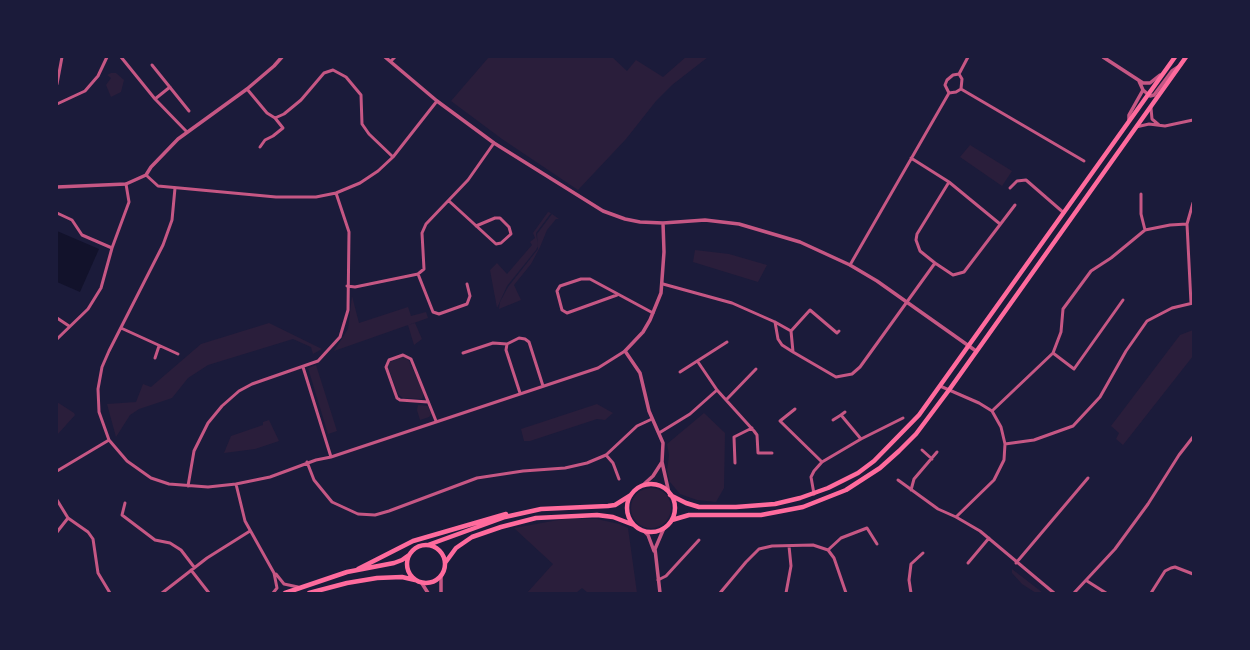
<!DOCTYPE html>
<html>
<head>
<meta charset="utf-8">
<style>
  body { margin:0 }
  #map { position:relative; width:1250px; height:650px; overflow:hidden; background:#1b1b3a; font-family:"Exo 2",sans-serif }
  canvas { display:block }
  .frame { position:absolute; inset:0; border:58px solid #1b1b3a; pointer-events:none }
</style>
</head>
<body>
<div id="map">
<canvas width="1250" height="650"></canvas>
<div class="frame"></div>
</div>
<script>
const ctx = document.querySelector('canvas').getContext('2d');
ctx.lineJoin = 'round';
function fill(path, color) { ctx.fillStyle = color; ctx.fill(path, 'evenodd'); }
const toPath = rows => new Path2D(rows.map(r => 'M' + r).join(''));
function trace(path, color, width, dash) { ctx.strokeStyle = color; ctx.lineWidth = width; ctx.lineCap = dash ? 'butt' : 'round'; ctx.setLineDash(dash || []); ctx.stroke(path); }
const green = toPath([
  [489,57,612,57,627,71,636,60,663,77,686,57,708,57,672,85,656,101,626,139,578,190,502,139,451,101],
  [111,73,116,73,124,80,121,92,111,97,106,85,111,78,107,75],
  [970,145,1012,171,1002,186,960,157],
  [548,212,551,213,536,233,538,246,536,250,507,286,497,308,490,270,497,263,507,274,532,245,530,242,535,238,533,233],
  [552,214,559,219,556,219,547,230,540,247,531,264,514,285,521,300,499,309,500,302,508,287,538,249,537,234],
  [695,250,729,254,767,265,758,282,693,262],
  [352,296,359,323,408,307,411,316,426,312,428,318,334,351,348,329],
  [269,323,322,349,313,354,311,347,293,339,208,365,188,378,172,398,139,409,130,415,116,437,107,404,136,402,143,384,151,387,201,344],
  [415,323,422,339,414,345,408,325],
  [1193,330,1193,356,1123,445,1116,439,1119,433,1111,426,1180,335],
  [402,357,406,357,409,361,424,393,422,399,403,398,398,394,388,367,390,362],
  [316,365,337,431,328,434,308,368],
  [57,402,74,413,75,415,57,435],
  [597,404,613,413,605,420,597,419,530,441,524,441,521,429],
  [418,405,428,406,431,414,429,417,420,420,417,410],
  [704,413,725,433,724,488,716,502,697,500,680,494,670,482,667,471,669,455,667,444],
  [269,420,279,441,255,449,224,453,231,436,263,425,263,422],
  '631 508a20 20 0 1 1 40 0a20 20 0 1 1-40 0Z',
  [564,519,597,519,619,524,628,528,637,593,588,593,582,588,576,593,527,593,553,564,514,528],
  [1012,569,1043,593,1036,593,1022,584,1012,573]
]);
const water = toPath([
  [57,231,99,249,80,292,57,282]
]);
const minor = toPath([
  [121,57,155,99,187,132],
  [391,61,395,57],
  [152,65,189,111],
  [959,74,962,79,961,89,956,92,949,93,945,85,947,80,953,75,959,74],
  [959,74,968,57],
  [57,84,62,57],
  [247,89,267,113,275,118,283,128,273,136,265,140,260,147],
  [961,89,1084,161],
  [155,99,170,87],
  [57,104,85,91,98,76,107,57],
  [1151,108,1152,119,1159,125],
  [275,118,284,114,301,100,324,73,333,70,346,77,361,95,362,124,369,134,393,157],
  [1136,127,1149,124,1165,126,1193,120],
  [911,158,949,182,1000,224],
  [146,175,158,186,276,197,316,197,336,193,360,183,378,171,393,157,437,101],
  [175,188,172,220,163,245,109,351,102,367,98,389,99,412,109,440,127,461,151,478,169,484,208,487,236,484,270,477,316,460,331,457,598,368,625,351],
  [1010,188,1017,181,1026,180,1064,213],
  [1141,194,1141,214,1145,230],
  [449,201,496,244,501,243,511,234,509,227,500,218,495,218,476,226],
  [57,213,72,220,82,235,112,248],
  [935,263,953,275,964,272,1015,205],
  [850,265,949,93],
  [418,274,433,312,439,314,467,304,470,296,467,284],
  [663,284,732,303,775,322,791,331,793,352],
  [347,286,355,287,418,274,424,269,422,233,426,224,468,180,494,143],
  [617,295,567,313,562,310,557,291,560,286,581,279,590,279,653,313],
  [1191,303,1187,224,1193,203],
  [57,318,69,326],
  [775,322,778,339,782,345,793,352,836,377,852,374,860,367,935,263,920,251,916,240,917,234,949,182],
  [121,328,178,354],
  [791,331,810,310,837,333,839,331],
  [57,339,88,309,101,288,112,248,129,202,126,184],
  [463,353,493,343,507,344],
  [1053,353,1074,369,1123,300],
  [155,358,159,346],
  [698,362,717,390,754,431,757,435,758,453,772,453],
  [303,367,331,457],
  [680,372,727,342],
  [940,386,979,403,992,411,1001,427,1005,444,1004,460,994,480,956,517],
  [520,393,506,350,507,344,519,338,525,339,529,342,543,386],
  [726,400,756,369],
  [428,402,400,400,397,398,386,367,389,360,403,355,411,359,436,421],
  [795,409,780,421,822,462],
  [992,411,1053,353,1061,332,1063,309,1091,271,1111,258,1145,230,1170,225,1187,224],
  [845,412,841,415,861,439],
  [833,420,841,415],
  [659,433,690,414,717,390],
  [1005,444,1034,440,1073,426,1100,397,1126,351,1147,321,1172,308,1193,303],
  [922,450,932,459],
  [606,455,613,463,619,479],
  [307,462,314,480,332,502,358,514,375,515,389,511,477,478,523,471,565,468,587,463,606,455,637,426,652,419],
  [735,463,734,437,752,428],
  [57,471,109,440],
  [898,480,938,509,956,517,980,531,1054,593],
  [236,484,245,521,274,573,277,588,273,593],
  [188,486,194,451,208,423,222,406,239,391,252,384,318,361,340,337,348,310,349,232,336,193],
  [911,490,914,479,937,452],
  [814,494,811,477,814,471,822,462,861,439,903,418],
  [57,500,68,518,88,532,93,539,98,573,110,593],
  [125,503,122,515,155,540,170,543,181,550,194,567],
  [57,532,68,518],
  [828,550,834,558,846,593],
  [968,563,989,538],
  [1016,563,1088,478],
  [191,570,209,593],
  [276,574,284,584,298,587],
  [658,580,666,576,699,540],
  [1087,581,1106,593],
  [162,593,207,558,250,531],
  [720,593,746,562,759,549,772,546,813,545,828,550,841,538,867,528,877,544],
  [786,593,791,566,789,546],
  [911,593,909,580,911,564,923,553],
  [1074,593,1115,549,1148,504,1179,455,1193,437],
  [1151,593,1165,571,1171,568,1175,567,1193,574]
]);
const tertiary = toPath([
  [385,57,437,101,494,143,603,211,625,219,640,222,663,223,705,220,739,224,800,242,850,265,877,281,976,351],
  [1103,57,1143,83,1150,83,1160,75],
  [1143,90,1150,96,1154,95,1172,71,1178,67],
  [1129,120,1129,115,1143,90,1139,81],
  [57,187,126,184,146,175,151,167,178,139,247,89,274,66,282,57],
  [663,223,664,252,661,293,650,320,643,332,625,351,640,373,649,411,663,443,662,462,669,493],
  [643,485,653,476,662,462],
  [644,531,648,535,654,551],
  [421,582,428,593],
  [441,593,441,575],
  [660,593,655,549,664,528]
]);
const primary = toPath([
  '627 508a24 24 0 1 1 48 0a24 24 0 1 1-48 0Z',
  [670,495,686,503,699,507,736,507,775,504,800,498,828,488,858,473,874,461,919,415,1175,57],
  [672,520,689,515,761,515,803,507,846,490,880,468,899,451,916,434,949,390,1186,57],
  [428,545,505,517,541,509,608,506,615,505,631,495],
  '407 564a19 19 0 1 1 38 0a19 19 0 1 1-38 0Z',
  [445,563,456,548,472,537,501,527,536,518,597,515,613,517,634,525],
  [358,569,413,541,506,514],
  [285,593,347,572,394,563,402,560,409,555],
  [309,593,347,583,377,578,402,577,415,580]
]);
fill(green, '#2a1e3b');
fill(water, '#12122b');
trace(minor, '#c65784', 3);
trace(tertiary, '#c65784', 3.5);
trace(primary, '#ff6b9d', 4.5);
</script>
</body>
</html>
